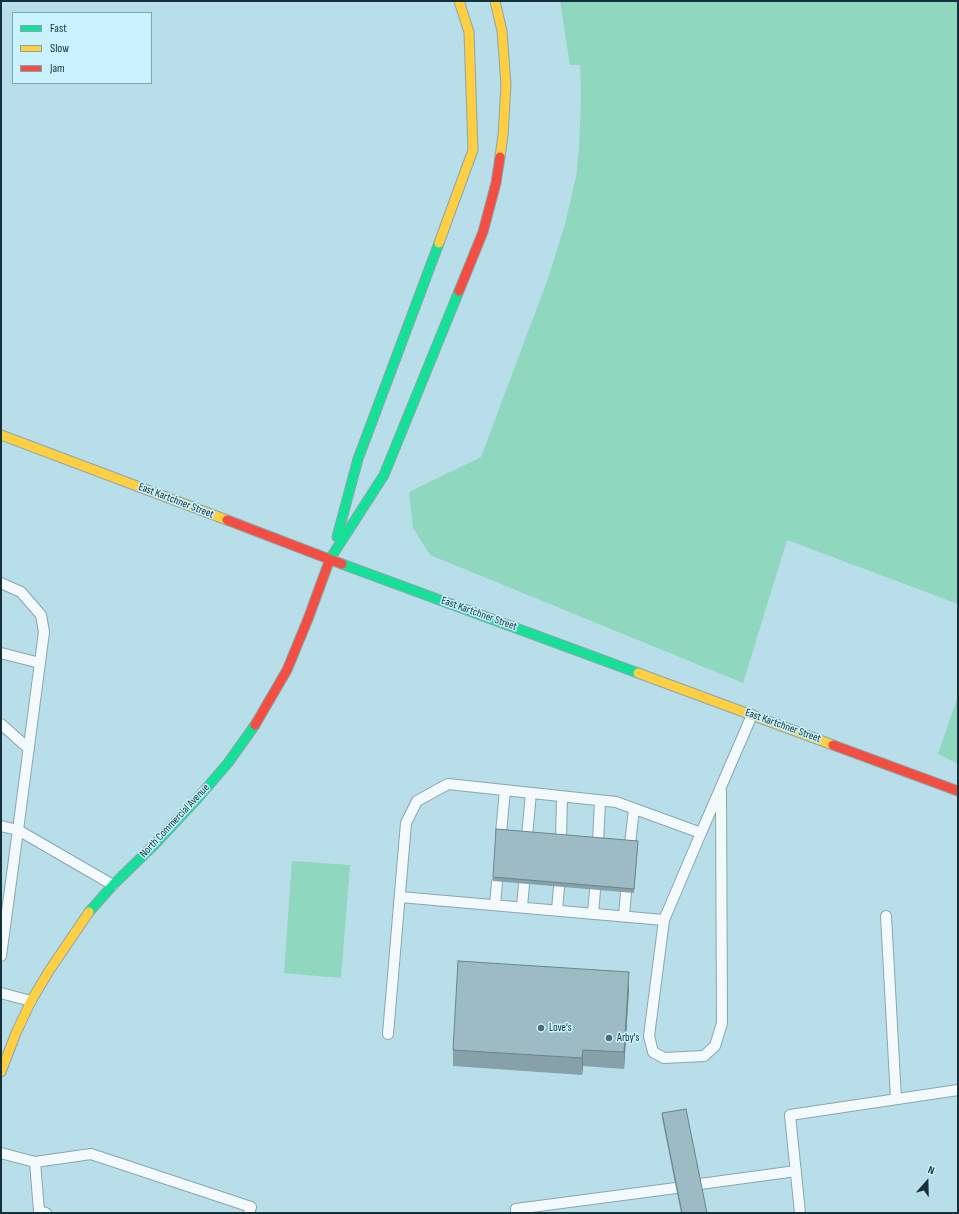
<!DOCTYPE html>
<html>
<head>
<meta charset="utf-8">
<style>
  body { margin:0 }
  #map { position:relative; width:959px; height:1214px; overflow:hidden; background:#b8dee9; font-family:"Sofia Sans Condensed",sans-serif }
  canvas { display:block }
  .frame { position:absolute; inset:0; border:2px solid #143139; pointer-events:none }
  .legend { position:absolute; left:12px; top:12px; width:140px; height:72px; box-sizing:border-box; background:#c9f2fe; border:1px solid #81a5af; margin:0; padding:5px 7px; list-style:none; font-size:12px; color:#143139 }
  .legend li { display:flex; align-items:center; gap:8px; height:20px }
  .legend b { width:20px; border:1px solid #81a5af }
  .north { position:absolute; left:907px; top:1162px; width:40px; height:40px; -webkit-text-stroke:3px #c9f2fe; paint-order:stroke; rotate:20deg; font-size:11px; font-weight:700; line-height:16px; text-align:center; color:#143139 }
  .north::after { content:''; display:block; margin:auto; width:14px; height:18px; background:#143139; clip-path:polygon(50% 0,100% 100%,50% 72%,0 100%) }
</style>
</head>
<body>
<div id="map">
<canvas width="959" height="1214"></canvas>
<div class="frame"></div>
<ul class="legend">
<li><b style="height:5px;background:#16e098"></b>Fast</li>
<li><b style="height:5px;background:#ffcf43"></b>Slow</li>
<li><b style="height:5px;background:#f24e42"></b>Jam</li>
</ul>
<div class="north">N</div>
</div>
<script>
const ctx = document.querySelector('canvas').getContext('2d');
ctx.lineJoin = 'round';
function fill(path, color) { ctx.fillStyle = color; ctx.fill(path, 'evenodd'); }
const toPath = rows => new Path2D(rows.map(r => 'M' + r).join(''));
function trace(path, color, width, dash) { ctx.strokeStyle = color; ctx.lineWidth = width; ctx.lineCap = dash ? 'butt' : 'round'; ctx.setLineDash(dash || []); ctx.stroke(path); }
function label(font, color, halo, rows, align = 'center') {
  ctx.font = font + ' "Sofia Sans Condensed",sans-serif'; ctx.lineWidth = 3; ctx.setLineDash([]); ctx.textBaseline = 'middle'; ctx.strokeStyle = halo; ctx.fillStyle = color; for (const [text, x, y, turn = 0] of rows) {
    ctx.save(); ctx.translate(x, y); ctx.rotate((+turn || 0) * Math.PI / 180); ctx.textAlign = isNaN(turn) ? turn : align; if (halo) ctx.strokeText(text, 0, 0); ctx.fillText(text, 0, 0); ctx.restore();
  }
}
const green = toPath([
  [560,1,958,1,958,604,787,540,743,683,430,555,413,528,409,492,481,457,549,276,565,224,576,177,579,149,581,95,580,65,570,65],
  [958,696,958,764,938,754],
  [292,861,350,865,341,978,284,973]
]);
const lane = toPath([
  [1,583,21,592,41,615,44,632,18,830,113,885],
  [1,653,40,663],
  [1,724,29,749],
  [1,826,18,830,1,956],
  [501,833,505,790],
  [701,833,664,920,649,1036,653,1052,664,1058,704,1056,715,1046,722,1023,721,791],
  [527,836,531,793],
  [561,839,562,797],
  [598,842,600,801],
  [630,844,634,809],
  [400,897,664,920],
  [495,905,497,882],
  [522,907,524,884],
  [557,910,559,887],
  [593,914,595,890],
  [624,916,626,893],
  [886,916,896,1099],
  [1,993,31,1001],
  [388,1034,406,823,417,801,448,784,616,802,701,833,752,715],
  [1,1153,35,1162,91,1154,251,1207,249,1213],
  [35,1162,39,1211,46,1213],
  [700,1184,796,1171],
  [516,1213,516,1209,676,1188],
  [800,1213,790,1115,958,1090]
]);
const fast = toPath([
  [337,537,358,459,439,243],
  [330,559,384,475,459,291],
  [342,564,638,673],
  [89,912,113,885,155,844,197,799,228,763,255,725]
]);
const slow = toPath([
  [495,1,502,31,506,85,503,135,500,157],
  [439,243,473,150,469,32,459,1],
  [1,435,227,520],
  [638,673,833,745],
  [1,1072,16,1033,31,1001,49,971,89,912]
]);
const jam = toPath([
  [459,291,483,232,496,183,500,157],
  [227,520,342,564],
  [255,725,287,670,308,619,330,559],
  [833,745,958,791]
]);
const wall = toPath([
  [638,845,634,893,493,881,493,877],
  [629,989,624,1069,583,1066,582,1075,453,1066,453,1050],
  [662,1113,707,1213,681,1213,662,1118]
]);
const shadedWall = toPath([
  [629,972,629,989,624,1069,624,1052],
  [583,1050,583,1066,582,1075,582,1058]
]);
const building = toPath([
  [496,829,638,841,634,889,493,877,496,829],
  [458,961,629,972,624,1052,583,1050,582,1058,453,1050,458,961],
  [686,1109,707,1213,682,1213,662,1113,686,1109]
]);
const markers = [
  [541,1028,4,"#4d6e77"],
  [609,1038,4,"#4d6e77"]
];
const streetNames = [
  ["East Kartchner Street",176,501,21],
  ["East Kartchner Street",479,614,20],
  ["East Kartchner Street",783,726,20],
  ["North Commercial Avenue",175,821,-47]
];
const poiNames = [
  ["Love's",549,1028],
  ["Arby's",617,1038]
];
fill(green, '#8fd7be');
trace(lane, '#88a6af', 12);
trace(fast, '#88a6af', 11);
trace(slow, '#88a6af', 11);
trace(jam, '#88a6af', 11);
trace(lane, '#f4fafc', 10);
trace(fast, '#16e098', 9);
trace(slow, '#ffcf43', 9);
trace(jam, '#f24e42', 9);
fill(wall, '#86a1a9');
fill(shadedWall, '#6d8389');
fill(building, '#9cbbc4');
trace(building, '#6d8389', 1);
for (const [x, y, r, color] of markers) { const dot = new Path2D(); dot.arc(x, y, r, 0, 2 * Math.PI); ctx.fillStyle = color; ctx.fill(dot); trace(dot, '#c9f2fe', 1.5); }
label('11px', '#143139', '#c9f2fe', streetNames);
label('11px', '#143139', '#c9f2fe', poiNames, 'left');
</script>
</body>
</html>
